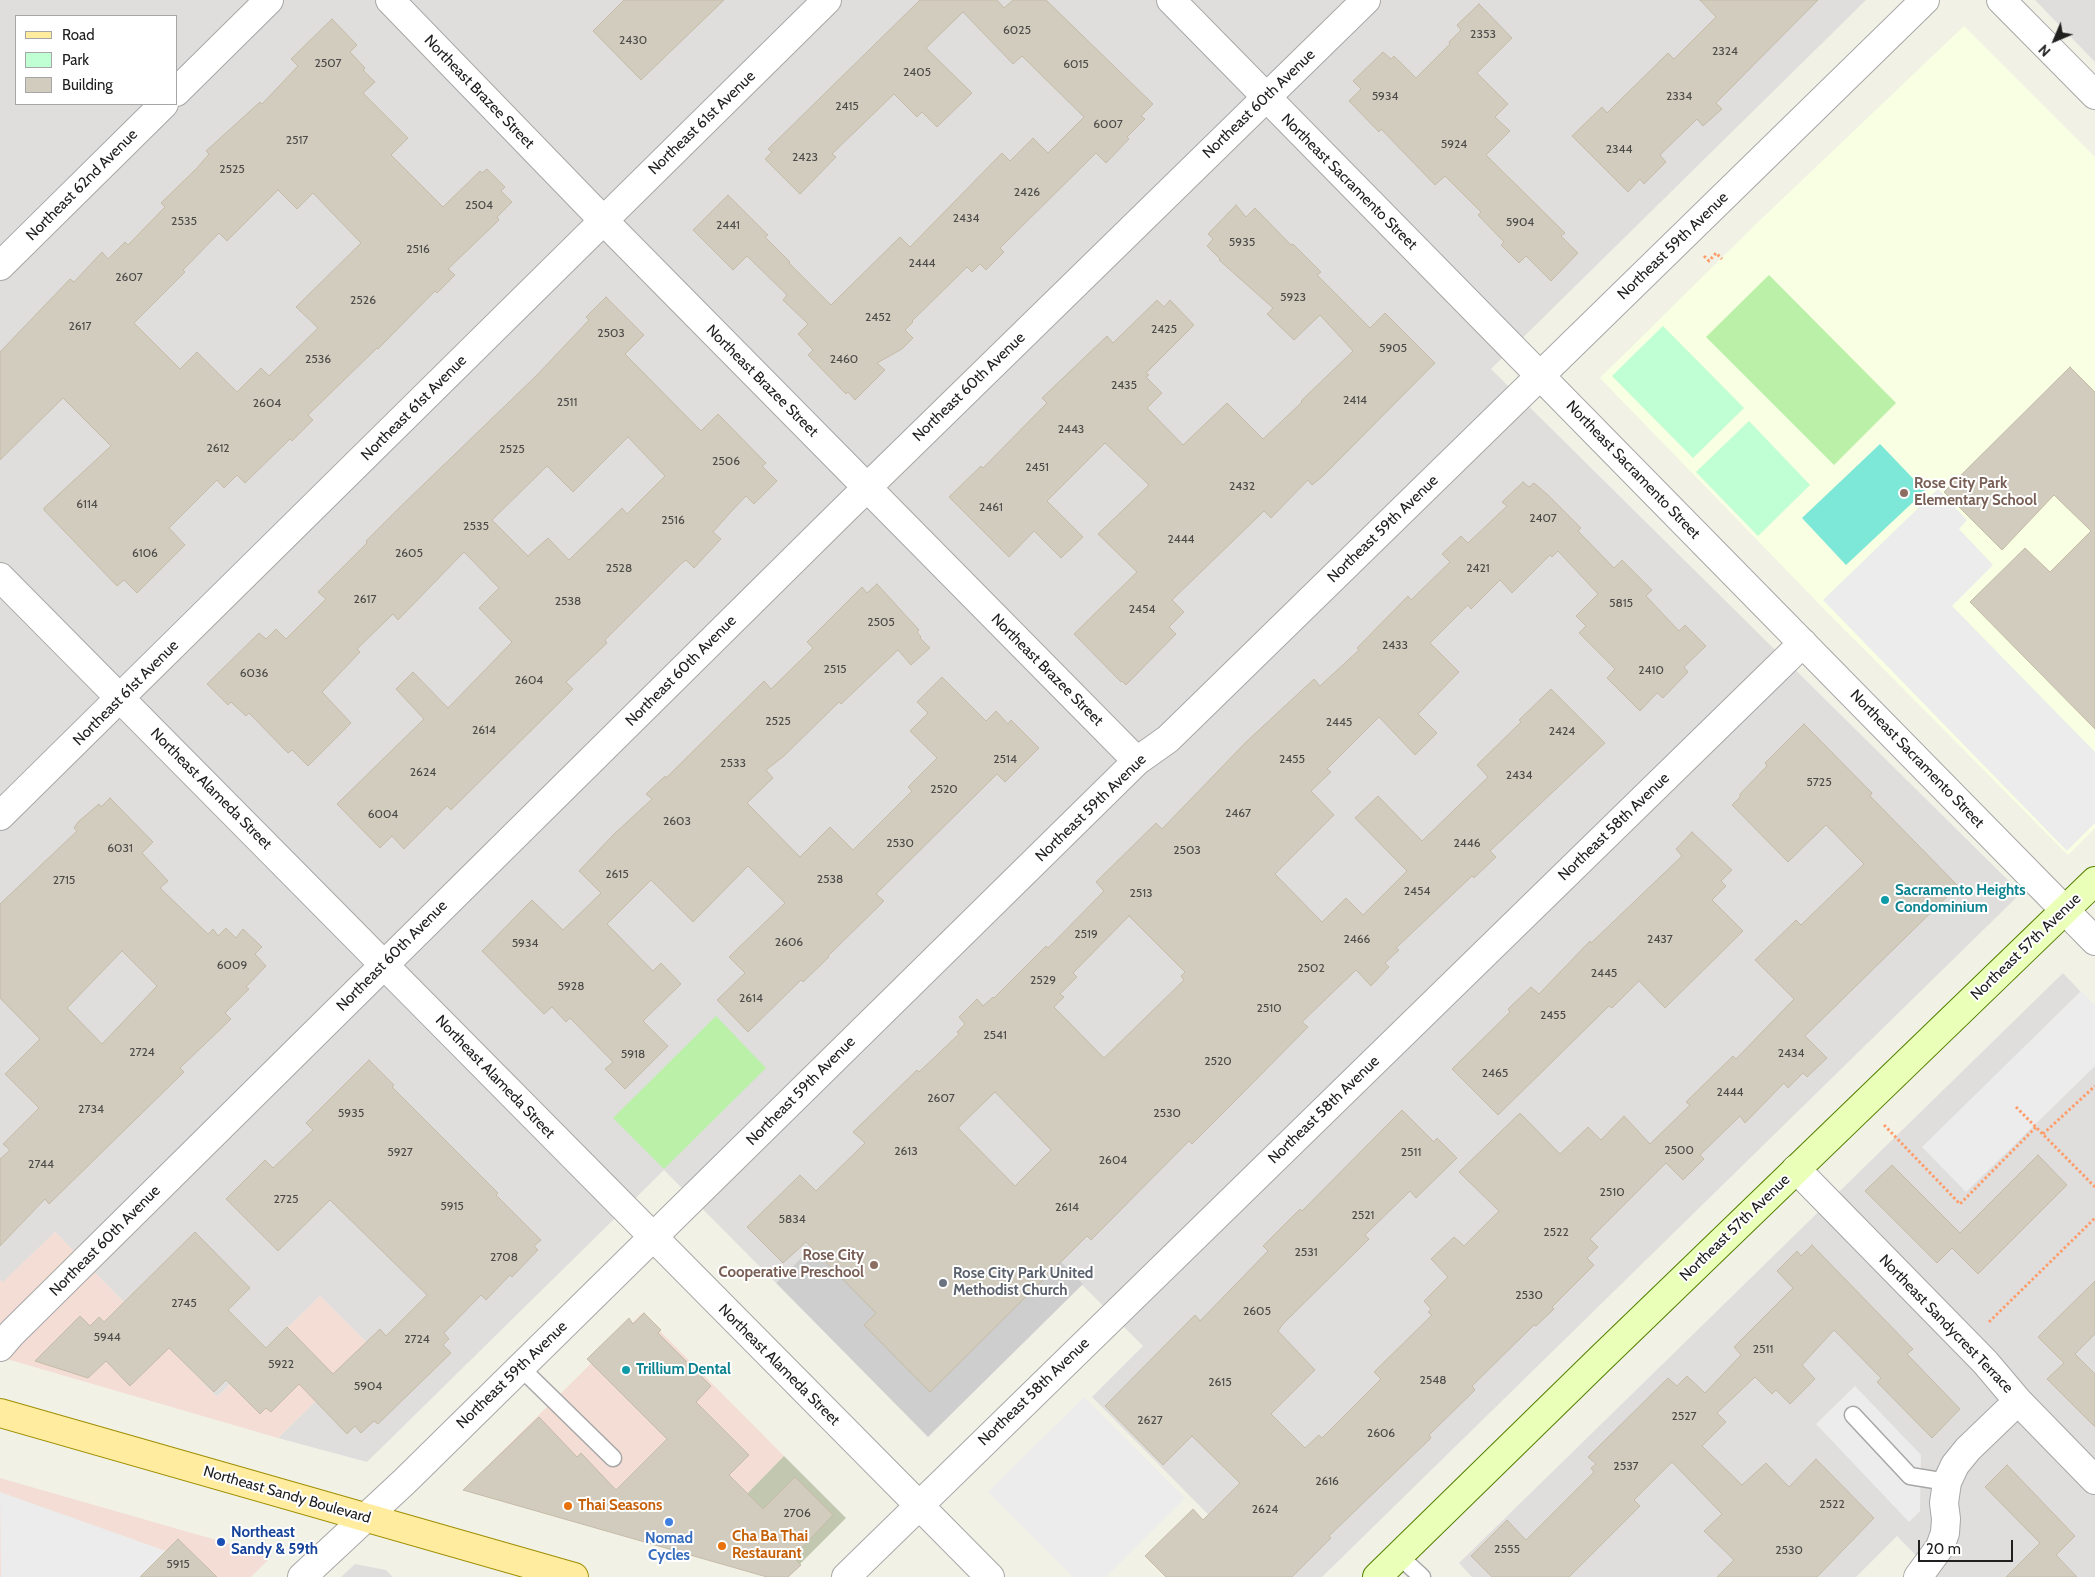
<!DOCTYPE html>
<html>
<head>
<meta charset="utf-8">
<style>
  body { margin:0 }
  #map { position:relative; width:2095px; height:1577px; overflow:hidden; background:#f2f1e6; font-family:Cabin,sans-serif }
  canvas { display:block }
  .legend { position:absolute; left:15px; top:15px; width:162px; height:90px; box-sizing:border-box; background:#fff; border:1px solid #a6a6a6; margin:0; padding:6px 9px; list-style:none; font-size:15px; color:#202020 }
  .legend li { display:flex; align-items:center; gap:10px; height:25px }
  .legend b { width:25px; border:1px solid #a6a6a6 }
  .north { position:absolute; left:2030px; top:15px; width:50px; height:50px; -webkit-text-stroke:4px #fff; paint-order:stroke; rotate:225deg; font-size:14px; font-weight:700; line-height:20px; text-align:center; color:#202020 }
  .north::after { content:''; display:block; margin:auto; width:18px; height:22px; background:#202020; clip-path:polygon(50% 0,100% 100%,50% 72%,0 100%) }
  .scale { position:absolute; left:1918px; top:1540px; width:95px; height:22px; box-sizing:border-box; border:2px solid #202020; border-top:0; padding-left:6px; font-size:15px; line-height:18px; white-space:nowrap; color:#202020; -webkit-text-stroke:4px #fff; paint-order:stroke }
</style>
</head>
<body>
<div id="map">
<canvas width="2095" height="1577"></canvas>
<ul class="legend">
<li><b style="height:6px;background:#ffec9e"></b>Road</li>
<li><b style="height:14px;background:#c0fed4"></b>Park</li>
<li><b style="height:14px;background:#d2ccbf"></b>Building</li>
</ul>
<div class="north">N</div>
<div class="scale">20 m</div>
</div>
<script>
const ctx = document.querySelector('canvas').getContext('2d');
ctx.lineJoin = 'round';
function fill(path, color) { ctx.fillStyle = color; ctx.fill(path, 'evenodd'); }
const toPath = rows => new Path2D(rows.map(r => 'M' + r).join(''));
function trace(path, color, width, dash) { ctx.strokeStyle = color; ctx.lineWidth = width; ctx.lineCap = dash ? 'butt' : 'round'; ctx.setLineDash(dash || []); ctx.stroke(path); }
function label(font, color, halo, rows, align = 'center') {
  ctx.font = font + ' Cabin,sans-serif'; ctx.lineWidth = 4; ctx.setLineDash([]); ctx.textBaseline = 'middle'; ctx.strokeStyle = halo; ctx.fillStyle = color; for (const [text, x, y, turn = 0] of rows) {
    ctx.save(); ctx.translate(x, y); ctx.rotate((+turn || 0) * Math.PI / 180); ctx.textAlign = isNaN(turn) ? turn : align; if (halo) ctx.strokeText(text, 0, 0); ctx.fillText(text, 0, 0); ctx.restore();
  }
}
const residential = toPath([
  [0,0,1866,0,1491,369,2021,893,1322,1577,1270,1577,1092,1397,1143,1346,980,1182,878,1181,776,1283,664,1170,367,1462,278,1438,371,1347,320,1296,217,1397,55,1232,3,1283,0,1280],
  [16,16,176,16,176,104,16,104],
  [2035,0,2095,0,2095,62],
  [2063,973,2095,1007,2095,1577,1937,1577,1897,1536,1856,1577,1472,1577,1459,1563],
  [355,1564,386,1570,393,1577,341,1577]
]);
const commercial = toPath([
  [55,1232,217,1397,320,1296,371,1347,278,1438,0,1357,0,1280,3,1282],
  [642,1313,784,1456,739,1502,768,1577,463,1490],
  [0,1478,272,1556,251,1577,0,1577]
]);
const education = toPath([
  [1964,26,2095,157,2095,828,2068,855,1824,609,1600,378,1754,226]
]);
const religious = toPath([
  [878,1181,980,1182,1083,1284,928,1437,776,1283]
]);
const construction = toPath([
  [784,1456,846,1518,799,1565,739,1502]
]);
const grass = toPath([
  [1769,275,1896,403,1834,465,1706,337],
  [716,1016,766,1068,664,1169,613,1118]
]);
const park = toPath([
  [1663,326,1744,408,1693,458,1612,376],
  [1749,421,1810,485,1758,536,1696,472]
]);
const pitch = toPath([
  [1880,444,1925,491,1846,565,1802,518]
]);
const parking = toPath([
  [1938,489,1967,520,1959,529,1993,565,1952,606,2095,752,2095,823,2067,851,1823,600],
  [2081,991,2095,1005,2095,1066,1966,1192,1922,1147],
  [1855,1386,1921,1455,1920,1511,1909,1522,1816,1424],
  [1084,1397,1185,1498,1106,1577,1073,1577,988,1492],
  [0,1492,166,1551,140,1577,1,1577]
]);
const building = toPath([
  [624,0,724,0,641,80,593,31,624,0],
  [920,0,997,0,1004,8,1013,0,1046,0,1153,104,1141,116,1145,119,1127,137,1129,139,1106,163,1096,153,1000,248,1004,252,986,270,980,264,972,272,967,267,912,321,913,322,905,330,913,338,902,349,877,363,885,370,855,400,848,392,846,394,808,355,813,350,798,334,808,324,783,300,787,295,747,256,733,270,693,230,728,195,768,235,765,237,790,262,789,263,831,305,900,237,910,247,1002,153,1010,161,1033,138,1048,153,1084,117,1022,56,1013,64,963,12,926,48,972,93,937,127,922,112,917,117,894,94,832,154,836,157,800,194,765,159,772,152,768,149,920,0],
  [1700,0,1818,0,1716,103,1722,109,1703,126,1697,119,1660,155,1666,162,1644,184,1640,179,1628,192,1572,136,1602,107,1607,113,1668,53,1674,59,1716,17,1700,0],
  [1479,4,1512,38,1477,73,1508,104,1495,117,1510,131,1486,155,1565,233,1561,236,1578,253,1551,281,1526,256,1519,263,1501,245,1504,242,1478,215,1481,212,1445,176,1435,185,1381,129,1379,132,1349,101,1361,89,1353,81,1383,52,1391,59,1394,56,1416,78,1450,44,1449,42,1461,30,1457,25,1479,4],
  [332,19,357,45,350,52,365,68,363,70,375,82,363,93,408,138,391,155,443,207,480,171,482,173,487,169,505,187,501,191,512,202,497,217,499,220,448,269,455,275,437,293,435,291,378,349,377,348,308,415,313,420,292,441,290,439,245,483,237,475,224,488,217,480,169,528,185,545,137,593,124,580,117,586,44,510,44,508,111,446,63,398,0,460,0,352,70,279,74,282,102,252,108,259,125,242,128,245,165,207,161,203,197,168,209,154,206,151,260,102,262,104,298,66,291,59,332,19],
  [278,190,297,209,313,193,361,243,296,307,318,328,269,376,261,368,237,392,197,352,180,369,134,323,185,272,183,270,219,233,227,241,278,190],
  [1236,205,1246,217,1255,208,1291,245,1293,244,1321,272,1317,275,1370,328,1385,313,1435,363,1323,476,1312,485,1308,480,1271,518,1264,511,1172,600,1184,612,1169,627,1176,634,1126,685,1122,681,1121,682,1074,634,1137,572,1098,534,1149,485,1105,443,1047,501,1083,537,1061,558,1034,531,1009,557,949,497,981,466,983,468,1047,403,1042,398,1107,336,1113,343,1157,300,1164,307,1170,300,1194,325,1146,373,1149,375,1146,377,1162,393,1147,408,1183,445,1227,403,1263,439,1302,402,1301,401,1353,351,1320,315,1294,340,1267,314,1273,308,1219,260,1220,259,1207,246,1213,239,1208,234,1236,205],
  [606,297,644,335,625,354,701,431,718,414,766,463,762,466,777,481,754,504,746,496,729,514,713,532,721,539,694,568,686,560,682,563,605,640,607,643,566,682,573,689,451,810,447,806,404,849,392,836,380,848,337,804,424,719,396,689,413,672,448,708,512,642,479,608,499,588,464,552,398,620,393,614,357,649,360,652,322,692,351,723,308,766,292,750,288,753,249,713,246,716,231,702,228,705,207,684,259,633,266,639,276,629,286,639,326,599,318,592,367,543,366,541,398,509,536,376,589,320,586,317,606,297],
  [628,437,665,476,627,514,622,508,569,560,548,538,528,556,492,520,547,466,573,492,628,437],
  [2070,367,2095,392,2095,729,1970,602,2025,548,2050,572,2091,531,2054,495,2002,550,1944,492,2070,367],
  [1523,482,1529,487,1534,483,1548,495,1581,528,1578,531,1614,568,1622,560,1652,590,1646,596,1679,631,1685,625,1706,646,1684,667,1688,672,1663,698,1657,693,1640,711,1607,678,1615,669,1579,633,1586,626,1576,616,1598,594,1558,551,1552,557,1550,555,1512,593,1500,580,1471,609,1468,605,1430,643,1459,672,1418,714,1437,733,1415,755,1379,717,1327,769,1331,772,1311,791,1334,815,1275,874,1322,922,1346,898,1363,915,1407,871,1355,818,1378,796,1422,841,1488,777,1477,765,1521,722,1519,720,1551,689,1605,743,1490,851,1496,857,1474,878,1472,876,1396,948,1399,950,1385,963,1389,967,1371,986,1356,970,1302,1022,1308,1027,1227,1109,1192,1144,1189,1141,1091,1240,1087,1236,930,1392,864,1325,876,1313,806,1242,783,1263,747,1227,800,1175,816,1191,865,1143,853,1132,917,1070,919,1072,959,1034,957,1032,965,1024,959,1017,977,999,983,1006,993,997,994,998,1046,946,1048,948,1104,891,1096,882,1156,823,1162,829,1246,742,1314,679,1320,686,1359,650,1357,648,1408,596,1411,600,1450,562,1442,554,1461,536,1468,543,1507,506,1502,502,1523,482],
  [1129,916,1185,972,1181,976,1184,980,1104,1058,1054,1007,1064,997,1060,994,1077,977,1073,973,1129,916],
  [995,1092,1051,1150,1015,1186,958,1128,995,1092],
  [877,584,919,630,917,632,921,637,920,638,930,648,911,665,898,650,841,704,839,702,784,756,766,770,773,778,747,803,800,857,830,827,853,850,912,791,908,787,937,758,910,731,928,713,917,702,942,677,986,721,996,711,1008,724,1011,720,1039,748,1005,782,997,774,876,894,884,901,828,956,829,957,803,982,801,980,748,1032,717,1000,745,973,729,957,785,903,748,866,693,922,651,880,607,924,653,971,661,963,681,984,643,1021,668,1046,625,1089,605,1069,613,1062,570,1018,566,1022,552,1007,544,1014,482,951,532,900,563,930,601,893,579,871,613,835,652,799,646,794,665,776,666,778,764,681,771,689,813,648,807,642,862,587,867,593,877,584],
  [1804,724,1872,793,1870,796,1958,886,1805,1036,1827,1058,1807,1077,1803,1073,1788,1088,1784,1083,1745,1123,1740,1116,1700,1155,1704,1159,1683,1180,1666,1163,1590,1239,1598,1247,1587,1258,1594,1265,1552,1307,1554,1309,1536,1326,1534,1325,1472,1386,1475,1390,1429,1435,1431,1438,1329,1536,1331,1538,1292,1577,1166,1577,1145,1556,1193,1509,1203,1520,1240,1483,1192,1436,1163,1465,1105,1406,1195,1315,1200,1321,1268,1251,1263,1246,1300,1209,1302,1211,1402,1110,1434,1142,1437,1138,1457,1158,1416,1198,1410,1191,1365,1235,1369,1239,1283,1324,1278,1331,1315,1370,1271,1414,1305,1448,1319,1435,1322,1438,1381,1379,1374,1372,1432,1315,1428,1312,1431,1309,1424,1301,1448,1277,1431,1259,1454,1237,1464,1246,1499,1211,1459,1172,1520,1113,1560,1154,1588,1127,1601,1140,1624,1116,1650,1144,1690,1105,1686,1102,1733,1056,1736,1059,1794,999,1755,960,1796,920,1801,925,1864,864,1826,825,1788,862,1732,805,1740,797,1740,794,1767,766,1765,763,1804,724],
  [110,798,153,842,142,853,168,881,160,888,208,934,213,929,218,936,226,928,236,938,243,929,262,947,255,954,266,966,246,987,249,989,225,1013,231,1019,180,1068,184,1072,49,1204,45,1199,0,1246,0,1159,10,1150,3,1144,39,1108,5,1074,40,1039,0,998,0,904,77,831,74,828,78,822,99,804,101,807,110,798],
  [122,951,157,986,102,1044,67,1008,122,951],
  [1692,832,1732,870,1721,881,1726,886,1712,900,1743,931,1665,1008,1639,981,1612,1008,1609,1006,1498,1115,1452,1069,1510,1012,1508,1009,1531,987,1539,994,1590,941,1591,943,1682,856,1676,849,1692,832],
  [369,1060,394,1085,392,1087,498,1193,496,1195,541,1240,534,1246,538,1250,512,1277,510,1275,486,1300,481,1295,444,1333,449,1339,443,1345,451,1353,378,1424,374,1421,361,1433,355,1426,347,1434,299,1384,271,1412,266,1408,260,1414,226,1380,214,1392,169,1348,130,1386,106,1361,88,1378,35,1361,80,1316,90,1326,99,1317,104,1322,195,1232,250,1288,228,1310,266,1348,287,1327,333,1374,380,1329,386,1336,427,1295,330,1200,278,1251,226,1199,265,1160,273,1168,313,1130,306,1123,369,1060],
  [2038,1155,2067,1185,1978,1274,1952,1248,1937,1263,1865,1191,1892,1165,1960,1233,2038,1155],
  [1812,1245,1913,1349,1907,1354,1960,1409,1932,1438,1877,1382,1881,1378,1834,1330,1802,1365,1815,1379,1790,1404,1776,1390,1772,1394,1755,1377,1717,1413,1726,1422,1702,1446,1742,1485,1766,1463,1789,1487,1816,1459,1874,1518,1817,1577,1717,1577,1734,1560,1704,1531,1722,1514,1672,1462,1634,1500,1640,1506,1569,1577,1492,1577,1471,1556,1507,1520,1526,1540,1594,1472,1591,1468,1596,1464,1588,1457,1668,1378,1677,1386,1687,1376,1705,1393,1741,1355,1734,1347,1793,1288,1777,1271,1797,1251,1801,1256,1812,1245],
  [2095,1281,2095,1334,2075,1354,2095,1374,2095,1427,2047,1379,2064,1363,2038,1337,2095,1281],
  [644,1313,661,1330,658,1333,711,1386,696,1402,749,1455,729,1475,763,1509,795,1477,833,1515,793,1557,801,1565,788,1577,767,1577,463,1490,539,1417,577,1457,581,1453,616,1490,667,1439,587,1359,629,1318,633,1324,644,1313],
  [2007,1465,2075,1536,2056,1555,2077,1577,2006,1577,2040,1543,1985,1487,2007,1465],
  [178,1539,217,1577,140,1577,178,1539]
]);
const path = toPath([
  [1704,256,1709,261,1716,253,1722,259],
  [2016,1107,2095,1187],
  [1884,1125,1960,1204,2036,1127],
  [2043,1134,2095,1086],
  [1989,1322,2095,1218]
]);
const lane = toPath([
  [520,1367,613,1458],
  [1853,1415,1910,1476,1947,1482],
  [1398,1555,1422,1577]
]);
const street = toPath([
  [390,0,603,220,1137,761],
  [1171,0,2095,941],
  [2001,0,2095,95],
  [176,92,269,0],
  [0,266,164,104],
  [0,577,990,1577],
  [0,816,827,0],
  [1796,1169,1985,1362,2018,1401,2095,1480],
  [0,1347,12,1333,841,513,1366,0],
  [302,1577,405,1481,1137,761,1168,739,1925,0],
  [846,1577,1803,643],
  [1918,1577,1940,1547,1945,1533,1946,1519,1944,1503,1947,1482,1955,1465,1968,1449,2018,1401]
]);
const secondary = toPath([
  [1377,1577,1599,1360,2095,881]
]);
const primary = toPath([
  [0,1413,574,1577]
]);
const markers = [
  [1904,493,5,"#8d6e63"],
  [1885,900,5,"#0f9aa8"],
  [874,1265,5,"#8d6e63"],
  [943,1283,5,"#6b7280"],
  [626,1370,5,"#0f9aa8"],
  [568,1506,5,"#e8710a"],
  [669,1522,5,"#3f7fe0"],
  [221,1542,5,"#1a4fb4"],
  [722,1546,5,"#e8710a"]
];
const numberNames = [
  ["6025",1017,30],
  ["2353",1483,34],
  ["2430",633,40],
  ["2324",1725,51],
  ["2507",328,63],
  ["6015",1076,64],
  ["2405",917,72],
  ["5934",1385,96],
  ["2334",1679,96],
  ["2415",847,106],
  ["6007",1108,124],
  ["2517",297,140],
  ["5924",1454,144],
  ["2344",1619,149],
  ["2423",805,157],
  ["2525",232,169],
  ["2426",1027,192],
  ["2504",479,205],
  ["2434",966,218],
  ["2535",184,221],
  ["5904",1520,222],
  ["2441",728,225],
  ["5935",1242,242],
  ["2516",418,249],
  ["2444",922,263],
  ["2607",129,277],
  ["5923",1293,297],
  ["2526",363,300],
  ["2452",878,317],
  ["2617",80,326],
  ["2425",1164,329],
  ["2503",611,333],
  ["5905",1393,348],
  ["2536",318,359],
  ["2460",844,359],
  ["2435",1124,385],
  ["2414",1355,400],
  ["2511",567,402],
  ["2604",267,403],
  ["2443",1071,429],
  ["2612",218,448],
  ["2525",512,449],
  ["2506",726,461],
  ["2451",1037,467],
  ["2432",1242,486],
  ["6114",87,504],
  ["2461",991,507],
  ["2407",1543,518],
  ["2516",673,520],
  ["2535",476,526],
  ["2444",1181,539],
  ["6106",145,553],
  ["2605",409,553],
  ["2528",619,568],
  ["2421",1478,568],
  ["2617",365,599],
  ["2538",568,601],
  ["5815",1621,603],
  ["2454",1142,609],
  ["2505",881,622],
  ["2433",1395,645],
  ["2515",835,669],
  ["2410",1651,670],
  ["6036",254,673],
  ["2604",529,680],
  ["2525",778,721],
  ["2445",1339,722],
  ["2614",484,730],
  ["2424",1562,731],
  ["2514",1005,759],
  ["2455",1292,759],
  ["2533",733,763],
  ["2624",423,772],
  ["2434",1519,775],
  ["5725",1819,782],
  ["2520",944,789],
  ["2467",1238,813],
  ["6004",383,814],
  ["2603",677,821],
  ["2530",900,843],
  ["2446",1467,843],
  ["6031",120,848],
  ["2503",1187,850],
  ["2615",617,874],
  ["2538",830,879],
  ["2715",64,880],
  ["2454",1417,891],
  ["2513",1141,893],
  ["2519",1086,934],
  ["2466",1357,939],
  ["2437",1660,939],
  ["2606",789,942],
  ["5934",525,943],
  ["6009",232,965],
  ["2502",1311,968],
  ["2445",1604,973],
  ["2529",1043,980],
  ["5928",571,986],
  ["2614",751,998],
  ["2510",1269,1008],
  ["2455",1553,1015],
  ["2541",995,1035],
  ["2724",142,1052],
  ["2434",1791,1053],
  ["5918",633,1054],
  ["2520",1218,1061],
  ["2465",1495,1073],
  ["2444",1730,1092],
  ["2607",941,1098],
  ["2734",91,1109],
  ["5935",351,1113],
  ["2530",1167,1113],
  ["2500",1679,1150],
  ["2613",906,1151],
  ["5927",400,1152],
  ["2511",1411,1152],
  ["2604",1113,1160],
  ["2744",41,1164],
  ["2510",1612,1192],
  ["2725",286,1199],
  ["5915",452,1206],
  ["2614",1067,1207],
  ["2521",1363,1215],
  ["5834",792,1219],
  ["2522",1556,1232],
  ["2531",1306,1252],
  ["2708",504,1257],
  ["2530",1529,1295],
  ["2745",184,1303],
  ["2605",1257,1311],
  ["5944",107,1337],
  ["2724",417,1339],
  ["2511",1763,1349],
  ["5922",281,1364],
  ["2548",1433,1380],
  ["2615",1220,1382],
  ["5904",368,1386],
  ["2527",1684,1416],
  ["2627",1150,1420],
  ["2606",1381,1433],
  ["2537",1626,1466],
  ["2616",1327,1481],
  ["2522",1832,1504],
  ["2624",1265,1509],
  ["2706",797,1513],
  ["2555",1507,1549],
  ["2530",1789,1550],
  ["5915",178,1564]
];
const streetNames = [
  ["Northeast Brazee Street",479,92,46],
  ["Northeast 60th Avenue",1259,104,-44],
  ["Northeast 61st Avenue",702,123,-44],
  ["Northeast Sacramento Street",1349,182,45],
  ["Northeast 62nd Avenue",82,185,-45],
  ["Northeast 59th Avenue",1673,246,-44],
  ["Northeast Brazee Street",762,381,45],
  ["Northeast 60th Avenue",969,387,-44],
  ["Northeast 61st Avenue",414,408,-45],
  ["Northeast Sacramento Street",1633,470,46],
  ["Northeast 59th Avenue",1383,529,-44],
  ["Northeast Brazee Street",1047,670,45],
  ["Northeast 60th Avenue",681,671,-45],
  ["Northeast 61st Avenue",126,693,-45],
  ["Northeast Sacramento Street",1917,759,46],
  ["Northeast Alameda Street",211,789,45],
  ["Northeast 59th Avenue",1091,808,-44],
  ["Northeast 58th Avenue",1614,827,-44],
  ["Northeast 57th Avenue",2026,947,-44],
  ["Northeast 60th Avenue",392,956,-45],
  ["Northeast Alameda Street",495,1077,46],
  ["Northeast 59th Avenue",801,1091,-45],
  ["Northeast 58th Avenue",1324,1110,-44],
  ["Northeast 57th Avenue",1735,1228,-44],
  ["Northeast 60th Avenue",105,1241,-45],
  ["Northeast Sandycrest Terrace",1946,1324,46],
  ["Northeast Alameda Street",779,1365,45],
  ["Northeast 59th Avenue",512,1375,-44],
  ["Northeast 58th Avenue",1034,1392,-44],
  ["Northeast Sandy Boulevard",287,1495,16]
];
const educationNames = [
  ["Rose City Park",1914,484],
  ["Elementary School",1914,501],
  ["Rose City",864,1256,"right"],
  ["Cooperative Preschool",864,1273,"right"]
];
const cultureNames = [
  ["Sacramento Heights",1895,891],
  ["Condominium",1895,908],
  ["Trillium Dental",636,1370]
];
const worshipNames = [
  ["Rose City Park United",953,1274],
  ["Methodist Church",953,1291]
];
const foodNames = [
  ["Thai Seasons",578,1506],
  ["Cha Ba Thai",732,1537],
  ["Restaurant",732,1554]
];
const transitNames = [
  ["Northeast",231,1533],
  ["Sandy & 59th",231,1550]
];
const shopNames = [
  ["Nomad",669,1539],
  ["Cycles",669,1556]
];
fill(residential, '#dfdedd');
fill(commercial, '#f4ddd4');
fill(education, '#f8ffe2');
fill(religious, '#cecece');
fill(construction, '#c2c7b0');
fill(grass, '#baf0a8');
fill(park, '#c0fed4');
fill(pitch, '#7de7d8');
fill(parking, '#ececec');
fill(building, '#d2ccbf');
trace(building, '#c5bba7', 1);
trace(lane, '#a7a7a7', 19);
trace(street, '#a7a7a7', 30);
trace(secondary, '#537f00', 30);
trace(primary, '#9d8e00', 30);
trace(path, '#ff9d6a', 3, [2.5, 2.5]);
trace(lane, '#fff', 16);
trace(street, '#fff', 28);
trace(secondary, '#eaffb7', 28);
trace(primary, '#ffec9e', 28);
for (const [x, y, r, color] of markers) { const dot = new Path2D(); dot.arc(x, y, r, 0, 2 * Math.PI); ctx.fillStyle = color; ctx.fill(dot); trace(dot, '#fff', 2); }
label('12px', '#4c4b48', null, numberNames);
label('15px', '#202020', '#fff', streetNames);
label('bold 15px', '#785e54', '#fff', educationNames, 'left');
label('bold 15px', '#0d838f', '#fff', cultureNames, 'left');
label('bold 15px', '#5b616d', '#fff', worshipNames, 'left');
label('bold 15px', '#c56008', '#fff', foodNames, 'left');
label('bold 15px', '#164399', '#fff', transitNames, 'left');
label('bold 15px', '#366cbe', '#fff', shopNames);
</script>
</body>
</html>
